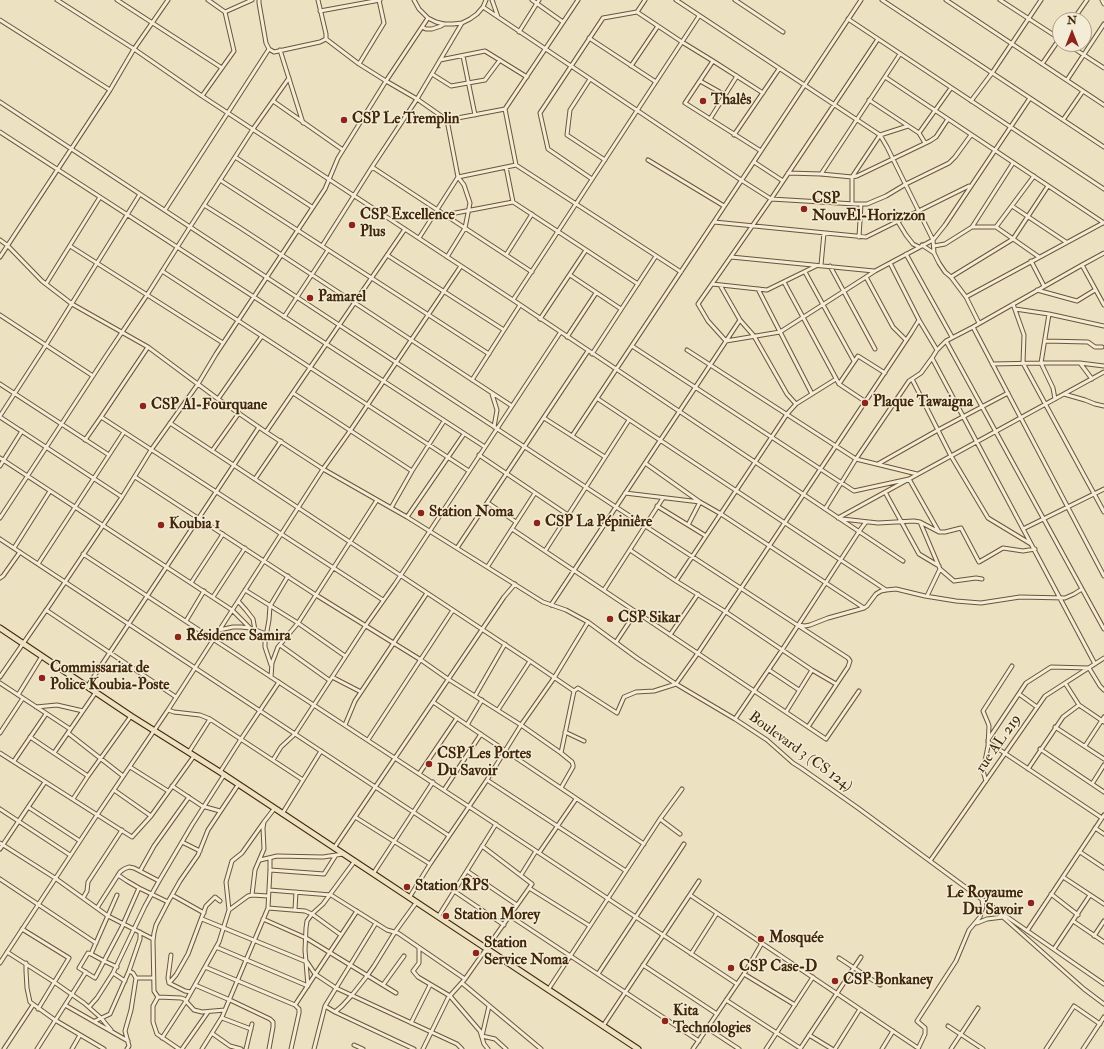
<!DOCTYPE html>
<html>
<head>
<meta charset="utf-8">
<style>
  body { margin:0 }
  #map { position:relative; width:1104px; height:1049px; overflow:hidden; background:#ece1c1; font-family:"IM FELL Double Pica",serif }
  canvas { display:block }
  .north { position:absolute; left:1052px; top:12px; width:40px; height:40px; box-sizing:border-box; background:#f3ecd7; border:1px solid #ac9d85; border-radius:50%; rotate:0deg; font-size:11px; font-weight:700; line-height:16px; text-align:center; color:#412609 }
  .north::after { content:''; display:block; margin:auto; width:14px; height:18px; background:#8f2418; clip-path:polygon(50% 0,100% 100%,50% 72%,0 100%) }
</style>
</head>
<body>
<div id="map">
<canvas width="1104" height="1049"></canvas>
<div class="north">N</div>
</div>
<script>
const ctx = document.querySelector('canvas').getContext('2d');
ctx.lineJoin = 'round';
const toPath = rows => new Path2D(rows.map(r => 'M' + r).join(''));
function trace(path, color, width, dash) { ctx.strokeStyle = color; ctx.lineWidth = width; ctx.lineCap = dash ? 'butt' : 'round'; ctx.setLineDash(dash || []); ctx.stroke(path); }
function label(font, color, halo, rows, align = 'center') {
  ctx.font = font + ' "IM FELL Double Pica",serif'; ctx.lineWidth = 3; ctx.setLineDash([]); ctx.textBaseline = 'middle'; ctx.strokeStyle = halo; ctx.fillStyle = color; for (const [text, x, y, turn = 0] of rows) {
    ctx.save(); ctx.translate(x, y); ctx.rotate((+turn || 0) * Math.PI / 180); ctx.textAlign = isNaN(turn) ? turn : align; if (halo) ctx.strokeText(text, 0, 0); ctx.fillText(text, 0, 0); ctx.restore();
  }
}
const minor = toPath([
  [57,0,134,49,202,96,513,300,903,561],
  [117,0,222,68],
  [259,0,259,3,266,43,269,49,274,52,320,42,326,39],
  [318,0,326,34,326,39],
  [414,0,419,9,428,18,436,22,444,24,453,24,462,23,470,19,477,14,483,7,486,0],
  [492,0,498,17],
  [532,0,563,22],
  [676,0,880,135,887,147,933,240,934,253,922,245],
  [735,0,783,32],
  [882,0,1104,147],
  [946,0,1104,105],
  [1000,0,1060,39],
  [1102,0,1104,4],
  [483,7,741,180,771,199,855,204,867,204,886,196,906,184,949,163,955,157,971,135],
  [320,11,380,0],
  [225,12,252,0],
  [637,12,645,0],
  [848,19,1104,189],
  [0,20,110,90],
  [1073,20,1087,0],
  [422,27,426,29,432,29,441,26,444,24],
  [519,32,539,0],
  [589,38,656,82],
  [326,39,359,64,386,81,417,99,447,120],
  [878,39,771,199,698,304,708,321,726,341,780,332,866,277,875,271,933,240,945,225,1030,98],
  [1067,44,1104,68],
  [280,50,303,123],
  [463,56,475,115],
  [440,60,485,51,527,77],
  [713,61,685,103,761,151],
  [359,64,384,23,379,0],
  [1042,64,1060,38],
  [631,66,658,26],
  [432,74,451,86,485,80,500,60],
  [885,77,1104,223],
  [590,79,570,110,567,135,605,160],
  [1067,80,1104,24],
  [700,81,725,95],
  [202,96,234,51,225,12,208,0],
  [869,100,919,133,925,143],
  [273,101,343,150],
  [971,101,992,73,1041,0],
  [0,102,616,507,848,658,850,661,848,667,808,727],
  [505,109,578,0],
  [710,119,737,76],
  [1063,120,1083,91],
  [0,132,485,447],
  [919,133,951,88],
  [734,135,779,69],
  [235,157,312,207],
  [648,160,724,206],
  [754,162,783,181],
  [516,165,505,109,447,120,458,177,516,165,681,272],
  [372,167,532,272],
  [506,167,513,202],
  [788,173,821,174,852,177,857,176,930,141,936,137,948,119],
  [821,174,900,54],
  [592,179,548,149,540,113,603,18,637,12,682,42,713,61,763,93],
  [220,180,489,354],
  [852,204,852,177,880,135,908,126],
  [204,205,239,227,512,406],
  [1012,206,1066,242],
  [165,210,269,49],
  [445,215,513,202,638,284],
  [714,222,866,237,969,186],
  [898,222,906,235,913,244,919,247],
  [972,227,1013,163],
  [996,227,1034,176],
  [859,237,861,204],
  [419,238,458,177,464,185,470,203,465,228,447,257],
  [0,240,7,245,42,281,72,304,148,347,218,399,266,432,323,469,407,517,543,602,566,610,588,622,637,658,676,684,735,719,767,740,793,763,801,768,858,808,987,903,1104,984],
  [70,246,223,343],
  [322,246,372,167,417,99,462,23],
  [934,246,945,244,972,227,996,227,1039,257],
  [934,253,939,263,945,272,951,277,1013,239,1048,186],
  [906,254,952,337],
  [387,255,504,330],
  [506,255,532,214],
  [0,257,110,90,134,49,168,0],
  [731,257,874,271],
  [1031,261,1044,286],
  [890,263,919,320,937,350,946,341,973,327,1082,265,1104,253],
  [821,265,824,233],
  [1082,265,1104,305],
  [830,266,875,349],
  [162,271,469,471],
  [805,272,854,361],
  [570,275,621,309],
  [866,277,893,327,906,340],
  [951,277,966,297,979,323],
  [784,282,839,384,866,402],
  [46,284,100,197],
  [712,284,767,290,816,266],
  [720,285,740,320,754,336,787,394,796,404],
  [758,289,812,394],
  [1037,290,1077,301,1095,290],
  [966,297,1103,223],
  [513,300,699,16],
  [1013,304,1024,335,1023,363,1104,512],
  [1015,309,1049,314,1104,326],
  [1049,314,1041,363,1053,388,1055,399],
  [0,315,93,376],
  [284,317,328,250],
  [540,319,586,250],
  [973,327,1104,576],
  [567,337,596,293],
  [946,341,1104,629],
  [1045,341,1088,342,1095,347,1102,347],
  [632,346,854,491,909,479,939,532],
  [148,347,101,417,383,600],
  [687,350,856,459,917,474],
  [937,350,932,358,1095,664],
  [592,354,656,256],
  [1080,363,1104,366],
  [992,364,1041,363,1080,363,1092,379],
  [912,379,951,456,988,518,1031,544],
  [472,380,520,305],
  [0,384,109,455],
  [839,384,858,356,885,373],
  [293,393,412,471],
  [492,394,497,410,494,427],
  [1064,394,1085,400,1095,404,1104,406],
  [218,399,262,336],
  [598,399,886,590],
  [0,416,46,345,140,194],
  [0,417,122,497],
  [544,418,605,457],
  [170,423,530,661,574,691],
  [266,432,405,229],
  [572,436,861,0],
  [85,440,101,417],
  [212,451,239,413],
  [479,455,568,515],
  [0,458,232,610,250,628],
  [645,463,700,502,721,514,864,608],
  [878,464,938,430,1008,393],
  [0,466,22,431],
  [135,477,316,595,421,660,448,679,521,725,561,753,572,762,573,765,573,767,561,788],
  [255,479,281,441],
  [885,492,919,554,939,566],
  [625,493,700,502,688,525],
  [488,503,516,522],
  [657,506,706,536],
  [391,508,412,471,444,421],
  [825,509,856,459,909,381,921,373,932,358],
  [407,517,464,434],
  [0,518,106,356,147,295,190,227,253,129,289,78],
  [838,518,1104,372],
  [842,519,878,523,914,521,920,522,939,532,945,532,961,528,979,562,1003,548,1023,551,1035,549],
  [920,522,940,569,954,581,976,578,982,579],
  [512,529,826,739,859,691],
  [1023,529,1104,489],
  [0,539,448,835],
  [14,548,50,491],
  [457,548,588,351],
  [630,550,676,581,726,612,812,670,836,684],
  [545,551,629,420],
  [83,554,468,806,737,984],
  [38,564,124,432],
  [488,566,535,493],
  [0,578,3,576,20,552],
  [676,581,787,414,796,404,836,379],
  [191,583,223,534],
  [245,590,298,623,345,656],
  [604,590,663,498],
  [927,596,940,569],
  [213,597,245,548],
  [238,601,246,610,253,619,255,630],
  [551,605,740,320],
  [46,610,176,697],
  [186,621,204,591],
  [798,625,805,626,810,625,828,618,864,608,867,606,876,594,881,591,886,590,896,589,925,596,956,601,981,603,1020,597,1065,598,1074,594,1082,589],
  [219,630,233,627,241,627,250,628,274,637,285,638],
  [670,635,698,594],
  [616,642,636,612],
  [280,645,329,680],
  [271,665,265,647,265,642,269,620,270,606,288,576],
  [769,670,799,690],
  [0,677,49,606,122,497,151,450,198,384,216,354,325,189,338,158,386,81,428,18],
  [271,677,272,663,278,647,298,623,377,500],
  [332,677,361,692],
  [0,683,70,729],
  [1065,683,1079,705,1104,722],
  [87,687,259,427],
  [574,691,578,688,617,713,624,697,636,692,654,691,676,684,698,653,911,333,919,320],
  [1019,694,1037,707],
  [18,695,42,656],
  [475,696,505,644],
  [433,702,644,844],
  [36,707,57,705,83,711],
  [168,710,174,712,200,715,210,719,303,780],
  [498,710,530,661],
  [786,712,812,670],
  [735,719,782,650,860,530,866,522],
  [345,725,355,701,427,593],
  [467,725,482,700],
  [1055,727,1104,759],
  [565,732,584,741],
  [0,733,23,698],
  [68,733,123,776],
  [30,737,88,776],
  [368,740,453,610],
  [988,740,1026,683,1051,667,1089,668,1100,686,1104,690],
  [988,742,1102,818],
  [1085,746,1104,717],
  [1040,749,1104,792],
  [189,752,210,719],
  [0,753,132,837,151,816,194,756],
  [54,753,96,692],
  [561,753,574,691],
  [273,760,281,747,295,734,366,625,395,584,560,333],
  [14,761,46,714],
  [130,767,168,791],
  [1028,769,1063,717,1079,705],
  [220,772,241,739,279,682],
  [419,774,457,718],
  [487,780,626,871],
  [986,781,983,771,988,746,989,726,988,723,983,711,1012,666],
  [1092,784,1104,765],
  [172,786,202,806,220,811],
  [114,790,151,816],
  [444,790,481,734],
  [73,799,88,776,131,716],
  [28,807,80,841],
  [0,809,70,855],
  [282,814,321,751],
  [355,817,430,864],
  [660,819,680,834],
  [1095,828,1104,834],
  [182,842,200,851],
  [0,843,55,878,108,916,153,939],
  [334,848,504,597,515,584],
  [0,849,45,782],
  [1080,852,1104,868],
  [539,853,576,799],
  [260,860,277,856,323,857,343,854],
  [930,861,1045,696,1104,658],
  [270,870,324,874,336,855],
  [140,871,154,846,189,797],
  [467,871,517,905],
  [373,874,433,782],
  [118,875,127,881,139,888,168,902],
  [521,875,536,851],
  [1063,877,1104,904],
  [0,879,96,943],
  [529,888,590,926],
  [269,890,331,895,387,930,398,933,465,979],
  [454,891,504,925],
  [1051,894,1078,915],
  [172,895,204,913],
  [252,895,255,870,264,849,263,828,264,822,274,809],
  [690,895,918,1048],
  [83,898,87,891,88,882,122,830],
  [409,898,430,864,487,780,521,725,554,678,588,622],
  [97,908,120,872,124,869,129,867,134,868,159,881],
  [268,908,305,911,312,914,341,935],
  [229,910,248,896,252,895,268,896],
  [295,910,296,892],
  [996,911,1084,989,1104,1004],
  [510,916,699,1041],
  [438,917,496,824],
  [202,919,307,962,315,974,336,988,457,1044,462,1049],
  [263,919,306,938,396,993],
  [1073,921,1104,942],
  [977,923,987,919,1003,917],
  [22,929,69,958,38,1009],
  [1027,931,1104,815],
  [1094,936,1104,921],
  [216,947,308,986,305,950,306,928,307,921,312,914,323,904,354,862],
  [419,948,419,963,413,971,418,977,450,996,480,1031,484,1044,488,1049],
  [1054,949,1090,895],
  [7,952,54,982,84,1003,101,1018,111,1030],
  [91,954,117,895],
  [691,954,717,913],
  [839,958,880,985],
  [0,963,97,815,168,710,323,469,350,431,461,266],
  [26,963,26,971,27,988,30,1002,55,1020,104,1049],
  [643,965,717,1014],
  [117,967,104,961,91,954,88,953,79,968,95,978,122,927,124,922,139,888],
  [205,967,295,1005,299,1009,299,1013,291,1049],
  [113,973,125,981],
  [598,974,684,844],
  [744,974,795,1005],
  [136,978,153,978],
  [169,983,176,975,188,954,206,906,215,897,220,901],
  [169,983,168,978,171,955],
  [169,983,185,991,191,992],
  [462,983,541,1049],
  [195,985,230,1000,270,1019,273,1022,273,1027,269,1049],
  [383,985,404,956],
  [548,990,660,819,682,789],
  [158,997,181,998,184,999,194,1010,202,1012,225,1010],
  [726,1000,800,1048],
  [65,1005,128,1041],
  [295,1005,357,911],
  [325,1006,335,1012,414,1049],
  [489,1006,482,1036,495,1039,506,1049],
  [89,1007,97,998,113,973,145,906,159,881,192,825,224,775],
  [335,1012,342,1006,352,995,367,976,374,966,395,932,416,903],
  [222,1018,251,1029],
  [95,1021,110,1014,129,971,140,939,140,932],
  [411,1023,430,985],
  [603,1026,699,881],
  [948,1026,983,1049],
  [707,1028,739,1049],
  [213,1034,230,1046,241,1049],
  [809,1035,832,1049],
  [162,1038,186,1001,219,942,229,910,226,882,232,861,242,853,264,822],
  [354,1045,363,1049],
  [4,1049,33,1005],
  [37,1049,86,972],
  [72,1049,80,1035],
  [127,1049,129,1046,125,1031,131,1010,136,978,133,973,129,971],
  [179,1049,157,1034,153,1022,153,1006,158,997,154,991,153,941,154,933,156,925,168,902,180,881,198,855,208,830,238,785],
  [182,1049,208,1012],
  [202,1049,222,1017,268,908,270,870,270,858],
  [246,1049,252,1024],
  [314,1049,325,1006,376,923],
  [423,1049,448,998,465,979,532,884,482,846],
  [693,1049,744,974,762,943],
  [766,1049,813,977],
  [800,1049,861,957],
  [835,1049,860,1009],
  [882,1049,893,1031],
  [918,1049,925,1034,925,1028,917,1021,956,961,969,930,980,917,983,906,982,900],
  [951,1049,978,1008],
  [1046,1049,1074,1006,1100,1024],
  [1083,1049,1104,1017]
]);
const primary = toPath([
  [0,628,131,716,220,772,638,1049]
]);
const markers = [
  [703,101,4,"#8f2418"],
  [344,120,4,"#8f2418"],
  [804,209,4,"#8f2418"],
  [352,225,4,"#8f2418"],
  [310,298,4,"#8f2418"],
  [865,403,4,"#8f2418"],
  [143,406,4,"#8f2418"],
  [421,513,4,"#8f2418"],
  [537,523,4,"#8f2418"],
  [161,525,4,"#8f2418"],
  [610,619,4,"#8f2418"],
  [178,637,4,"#8f2418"],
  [42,678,4,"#8f2418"],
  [429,764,4,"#8f2418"],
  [407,887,4,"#8f2418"],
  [1031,903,4,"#8f2418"],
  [446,916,4,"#8f2418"],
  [761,939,4,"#8f2418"],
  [476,953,4,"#8f2418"],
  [731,968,4,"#8f2418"],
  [835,981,4,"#8f2418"],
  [665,1021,4,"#8f2418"]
];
const poiNames = [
  ["Thalês",711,101],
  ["CSP Le Tremplin",352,120],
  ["CSP",812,200],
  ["NouvEl-Horizzon",812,217],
  ["CSP Excellence",360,216],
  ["Plus",360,233],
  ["Pamarel",318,298],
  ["Plaque Tawaigna",873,403],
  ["CSP Al-Fourquane",151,406],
  ["Station Noma",429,513],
  ["CSP La Pépiniêre",545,523],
  ["Koubia 1",169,525],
  ["CSP Sikar",618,619],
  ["Résidence Samira",186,637],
  ["Commissariat de",50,669],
  ["Police Koubia-Poste",50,686],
  ["CSP Les Portes",437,755],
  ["Du Savoir",437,772],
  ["Station RPS",415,887],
  ["Le Royaume",1023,894,"right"],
  ["Du Savoir",1023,911,"right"],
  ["Station Morey",454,916],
  ["Mosquée",769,939],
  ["Station",484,944],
  ["Service Noma",484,961],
  ["CSP Case-D",739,968],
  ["CSP Bonkaney",843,981],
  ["Kita",673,1012],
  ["Technologies",673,1029]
];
const streetNames = [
  ["rue AL 219",999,744,-55],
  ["Boulevard 3 (CS 124)",800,752,36]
];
trace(minor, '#6c5537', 5);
trace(primary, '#412609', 7);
trace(minor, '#f3ecd7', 3);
trace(primary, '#ece1c1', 5);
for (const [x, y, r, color] of markers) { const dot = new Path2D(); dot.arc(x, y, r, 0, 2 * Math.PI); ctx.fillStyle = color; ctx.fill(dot); trace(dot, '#f3ecd7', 1.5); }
label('bold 15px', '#412609', '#f3ecd7', poiNames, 'left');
label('15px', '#412609', '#f3ecd7', streetNames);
</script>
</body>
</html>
